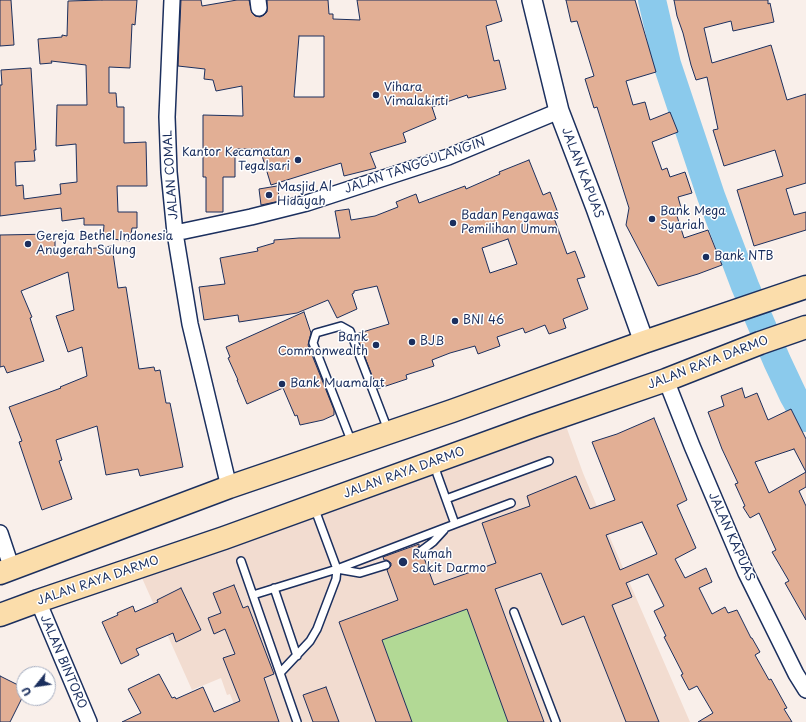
<!DOCTYPE html>
<html>
<head>
<meta charset="utf-8">
<style>
  body { margin:0 }
  #map { position:relative; width:806px; height:722px; overflow:hidden; background:#f9efea; font-family:"Playpen Sans",sans-serif }
  canvas { display:block }
  .north { position:absolute; left:16px; top:666px; width:40px; height:40px; box-sizing:border-box; background:#fff; border:1px solid #a4acbf; border-radius:50%; rotate:240deg; font-size:11px; font-weight:700; line-height:16px; text-align:center; color:#1b2f5e }
  .north::after { content:''; display:block; margin:auto; width:14px; height:18px; background:#1b2f5e; clip-path:polygon(50% 0,100% 100%,50% 72%,0 100%) }
</style>
</head>
<body>
<div id="map">
<canvas width="806" height="722"></canvas>
<div class="north">U</div>
</div>
<script>
const ctx = document.querySelector('canvas').getContext('2d');
ctx.lineJoin = 'round';
function fill(path, color) { ctx.fillStyle = color; ctx.fill(path, 'evenodd'); }
const toPath = rows => new Path2D(rows.map(r => 'M' + r).join(''));
function trace(path, color, width, dash) { ctx.strokeStyle = color; ctx.lineWidth = width; ctx.lineCap = dash ? 'butt' : 'round'; ctx.setLineDash(dash || []); ctx.stroke(path); }
function label(font, color, halo, rows, align = 'center') {
  ctx.font = font + ' "Playpen Sans",sans-serif'; ctx.lineWidth = 3; ctx.setLineDash([]); ctx.textBaseline = 'middle'; ctx.strokeStyle = halo; ctx.fillStyle = color; for (const [text, x, y, turn = 0] of rows) {
    ctx.save(); ctx.translate(x, y); ctx.rotate((+turn || 0) * Math.PI / 180); ctx.textAlign = isNaN(turn) ? turn : align; if (halo) ctx.strokeText(text, 0, 0); ctx.fillText(text, 0, 0); ctx.restore();
  }
}
const built = toPath([
  [566,426,583,473,611,540,690,722,241,722,230,694,227,695,221,678,192,690,142,578,437,474]
]);
const green = toPath([
  [467,609,508,722,412,722,382,640]
]);
const river = toPath([
  [652,0,667,64,711,196,745,286,777,361,793,395,806,418]
]);
const building = toPath([
  [0,0,11,0,14,45,0,46,0,0],
  [102,0,137,0,135,25,132,24,130,68,109,67,109,93,116,93,117,107,124,107,124,143,146,142,147,186,117,186,118,212,137,212,137,228,132,228,130,241,103,238,104,225,84,225,84,218,62,221,61,208,0,216,0,85,2,85,1,70,31,68,36,150,34,150,35,161,15,162,16,186,23,185,24,199,61,194,60,184,77,182,76,144,56,146,57,105,87,105,86,65,51,61,52,63,40,64,38,39,62,37,62,35,67,36,68,1,102,0],
  [181,0,201,0,202,6,237,0,249,0,252,13,255,16,260,17,264,15,267,12,267,0,328,0,329,14,333,14,333,19,360,20,357,0,496,0,502,21,486,26,494,61,499,60,506,89,468,98,467,95,432,107,436,119,403,133,406,142,370,153,376,168,344,176,341,163,271,185,260,149,235,149,235,177,223,177,223,212,206,212,206,177,203,177,203,115,243,116,242,86,216,91,213,80,204,79,205,69,178,66,181,0],
  [299,36,324,36,324,97,294,97,299,36],
  [566,0,635,0,656,72,626,81,633,105,645,102,650,120,670,112,678,132,652,142,662,170,667,168,670,177,685,172,692,193,678,197,682,211,676,213,684,238,708,230,722,265,698,274,658,286,626,225,629,208,597,107,594,108,585,79,594,76,577,21,571,22,566,0],
  [674,0,768,0,768,4,770,3,774,22,733,31,731,21,704,28,712,63,771,45,787,100,806,94,806,183,786,189,794,215,806,212,806,230,754,246,737,190,783,176,775,150,724,166,713,130,718,129,707,77,696,80,691,65,683,33,677,16,674,0],
  [529,160,543,195,550,192,558,213,553,215,567,254,575,251,585,277,577,279,588,309,563,319,566,328,549,334,545,325,525,333,523,328,497,337,500,346,478,354,475,346,450,353,432,360,434,366,406,375,407,379,377,389,356,334,389,324,377,286,354,291,354,293,352,294,357,309,337,318,328,300,297,313,239,322,238,315,204,320,199,287,225,284,220,258,258,251,257,248,274,243,274,240,299,238,340,238,335,211,349,209,351,220,375,216,398,207,396,202,416,194,419,203,465,186,466,189,500,174,499,172,529,160],
  [508,239,517,264,490,273,482,248,508,239],
  [277,186,280,201,261,205,259,189,277,186],
  [55,234,55,253,112,246,118,288,126,287,139,369,154,367,155,371,160,370,166,403,170,403,183,467,140,476,138,469,106,475,97,426,56,440,62,460,59,461,72,499,42,510,19,442,22,441,9,407,61,388,60,387,87,376,82,347,68,352,56,316,74,310,68,272,21,291,32,317,30,318,44,361,7,373,4,366,0,367,0,235,55,234],
  [304,312,311,333,308,345,334,410,334,415,323,420,300,425,297,415,295,416,283,388,247,404,237,380,238,380,228,358,230,357,226,347,304,312],
  [742,388,745,398,757,393,768,420,791,409,806,439,806,487,799,491,806,506,806,620,785,583,789,581,772,552,776,550,759,513,750,518,743,507,745,506,735,484,738,483,722,449,708,412,724,406,721,396,742,388],
  [794,449,806,472,769,493,755,462,794,449],
  [654,418,687,500,677,505,696,548,675,559,685,578,706,568,712,582,699,588,712,614,725,607,728,613,737,610,751,638,752,638,760,652,755,655,769,680,771,679,787,708,784,709,792,722,698,722,713,713,697,686,689,690,681,675,683,674,664,637,666,636,654,611,664,606,648,574,626,583,632,597,612,605,659,722,626,722,584,616,562,625,541,573,495,589,544,722,508,722,467,609,382,640,412,722,376,722,339,622,398,600,387,570,391,566,391,563,387,560,384,560,383,557,419,544,419,546,417,549,416,552,419,555,423,555,434,585,496,563,482,523,530,506,527,496,576,476,590,509,615,500,592,442,617,434,654,418],
  [642,522,657,554,620,570,606,535,642,522],
  [234,585,243,608,248,606,274,674,264,678,279,722,122,722,141,713,128,689,159,674,172,698,175,697,176,699,203,687,214,712,240,701,223,658,235,654,225,629,214,634,208,618,221,613,213,593,234,585],
  [181,588,201,630,176,642,173,633,136,649,139,655,121,664,102,622,118,615,117,613,133,606,135,612,158,602,157,600,181,588],
  [0,676,24,688,24,694,10,722,0,722,0,676],
  [326,687,339,722,313,722,303,695,326,687]
]);
const service = toPath([
  [352,443,313,343,316,333,341,326,350,331,388,430],
  [446,499,549,461],
  [314,507,337,569],
  [455,524,511,503],
  [421,551,433,542,444,530],
  [241,561,297,722],
  [274,588,297,656],
  [253,595,337,569,360,573,386,565],
  [514,612,556,722],
  [280,673,310,641,317,629,336,579,337,569,455,524,437,474,435,464]
]);
const minor = toPath([
  [172,0,167,117,169,172,175,233,190,324,229,487],
  [258,0,259,8],
  [175,233,251,217,307,203,448,157,559,111],
  [666,380,692,446,746,573,796,674,806,690],
  [0,533,12,569],
  [38,601,89,722]
]);
const tertiary = toPath([
  [532,0,559,111,596,208,644,342]
]);
const primary = toPath([
  [0,573,229,487,452,411,644,342,806,287],
  [0,615,38,601,224,538,533,426,666,380,760,343,806,327]
]);
const markers = [
  [376,95,4,"#1b2f5e"],
  [298,160,4,"#1b2f5e"],
  [269,195,4,"#1b2f5e"],
  [652,219,4,"#1b2f5e"],
  [453,223,4,"#1b2f5e"],
  [28,244,4,"#1b2f5e"],
  [706,257,4,"#1b2f5e"],
  [455,321,4,"#1b2f5e"],
  [412,342,4,"#1b2f5e"],
  [376,345,4,"#1b2f5e"],
  [282,384,4,"#1b2f5e"],
  [403,562,5,"#1b2f5e"]
];
const poiNames = [
  ["Vihara",384,88],
  ["Vimalakirti",384,102],
  ["Kantor Kecamatan",290,153,"right"],
  ["Tegalsari",290,167,"right"],
  ["Masjid Al",277,188],
  ["Hidayah",277,202],
  ["Bank Mega",660,212],
  ["Syariah",660,226],
  ["Badan Pengawas",461,216],
  ["Pemilihan Umum",461,230],
  ["Gereja Bethel Indonesia",36,237],
  ["Anugerah Sulung",36,251],
  ["Bank NTB",714,257],
  ["BNI 46",463,321],
  ["Bank",368,338,"right"],
  ["Commonwealth",368,352,"right"],
  ["BJB",420,342],
  ["Bank Muamalat",290,384],
  ["Rumah",412,555],
  ["Sakit Darmo",412,569]
];
const streetNames = [
  ["JALAN TANGGULANGIN",415,166,-19],
  ["JALAN KAPUAS",582,173,69],
  ["JALAN COMAL",171,175,-94],
  ["JALAN RAYA DARMO",708,363,-21],
  ["JALAN RAYA DARMO",404,473,-20],
  ["JALAN KAPUAS",731,537,66],
  ["JALAN RAYA DARMO",98,581,-19],
  ["JALAN BINTORO",63,662,67]
];
fill(built, '#f2dcd0');
fill(green, '#b2d995');
trace(river, '#8bcaec', 28);
fill(building, '#e2af95');
trace(building, '#1b2f5e', 1);
trace(service, '#1b2f5e', 10);
trace(minor, '#1b2f5e', 18);
trace(tertiary, '#1b2f5e', 22);
trace(primary, '#1b2f5e', 25);
trace(service, '#fff', 7);
trace(minor, '#fff', 15);
trace(tertiary, '#fff', 19);
trace(primary, '#fbddab', 22);
for (const [x, y, r, color] of markers) { const dot = new Path2D(); dot.arc(x, y, r, 0, 2 * Math.PI); ctx.fillStyle = color; ctx.fill(dot); trace(dot, '#fff', 1.5); }
label('12px', '#1b2f5e', '#fff', poiNames, 'left');
label('12px', '#1b2f5e', '#fff', streetNames);
</script>
</body>
</html>
